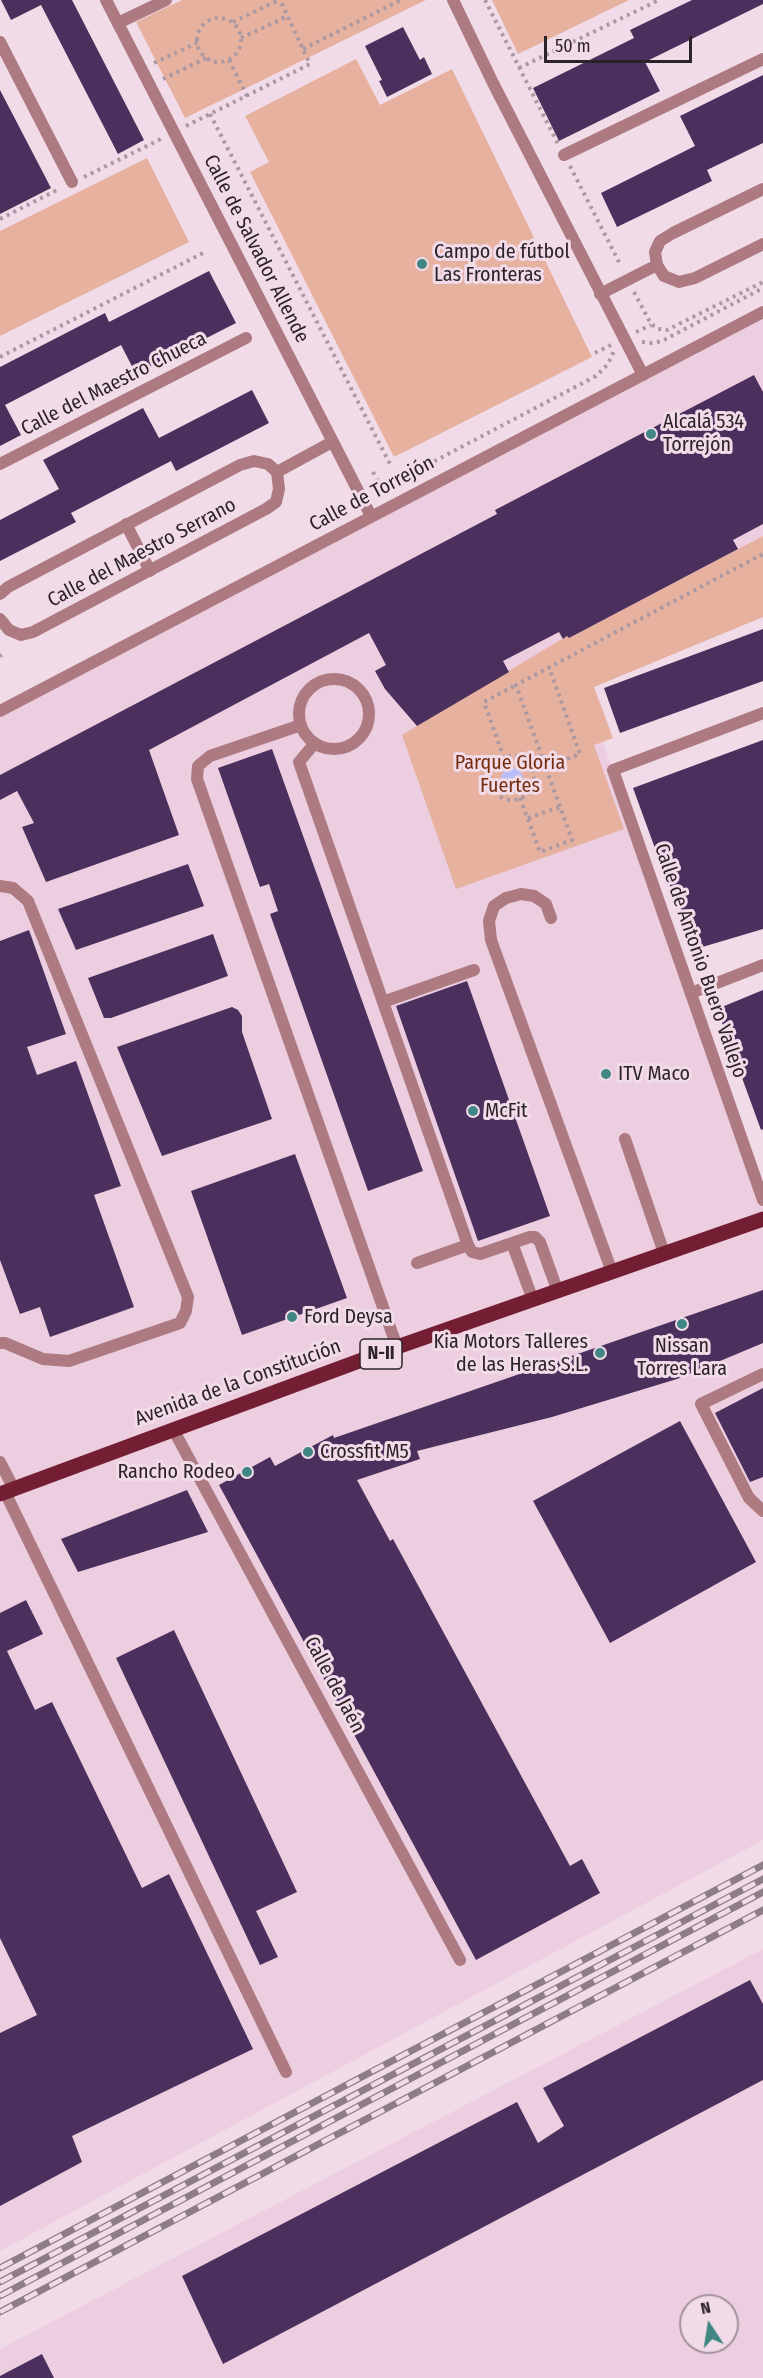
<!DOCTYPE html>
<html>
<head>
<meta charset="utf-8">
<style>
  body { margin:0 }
  #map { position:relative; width:763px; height:2378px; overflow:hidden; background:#f2dbe9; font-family:"Fira Sans Condensed",sans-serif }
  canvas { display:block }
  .north { position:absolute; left:679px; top:2294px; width:60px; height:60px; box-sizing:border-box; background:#f2dbe9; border:2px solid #a3919c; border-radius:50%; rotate:348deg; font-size:16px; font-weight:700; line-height:24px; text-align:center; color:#2c2328 }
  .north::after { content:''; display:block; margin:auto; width:21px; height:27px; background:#408783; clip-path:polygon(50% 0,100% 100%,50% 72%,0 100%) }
  .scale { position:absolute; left:544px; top:36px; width:148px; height:27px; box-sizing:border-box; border:3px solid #2c2328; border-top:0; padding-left:8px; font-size:18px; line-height:21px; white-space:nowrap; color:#2c2328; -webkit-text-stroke:4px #f2dbe9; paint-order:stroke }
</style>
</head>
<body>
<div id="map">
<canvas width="763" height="2378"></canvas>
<div class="north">N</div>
<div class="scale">50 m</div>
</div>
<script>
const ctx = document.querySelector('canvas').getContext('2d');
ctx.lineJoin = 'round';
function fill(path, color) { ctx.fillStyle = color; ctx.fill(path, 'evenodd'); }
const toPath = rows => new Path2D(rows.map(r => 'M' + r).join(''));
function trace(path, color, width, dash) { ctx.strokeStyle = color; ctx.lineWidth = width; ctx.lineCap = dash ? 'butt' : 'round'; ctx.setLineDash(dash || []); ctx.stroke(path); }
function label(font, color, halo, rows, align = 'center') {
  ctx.font = font + ' "Fira Sans Condensed",sans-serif'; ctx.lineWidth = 6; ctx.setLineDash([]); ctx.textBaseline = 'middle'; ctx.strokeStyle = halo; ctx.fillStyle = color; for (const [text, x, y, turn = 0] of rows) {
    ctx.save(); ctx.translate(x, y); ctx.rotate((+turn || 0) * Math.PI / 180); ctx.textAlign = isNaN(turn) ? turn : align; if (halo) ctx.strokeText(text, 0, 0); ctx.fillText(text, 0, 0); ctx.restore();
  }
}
const built = toPath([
  [763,312,763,549,570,648,763,1200,763,1840,0,2251,0,704,3,709],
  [763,1949,763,2378,0,2378,0,2349],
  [691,2306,727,2306,727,2342,691,2342]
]);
const green = toPath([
  [182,0,426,0,185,118,136,22],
  [492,0,629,0,518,54],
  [356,59,380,105,452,69,592,357,394,457,250,172,269,162,245,116],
  [147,158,189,242,0,336,0,231],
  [763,536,763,617,594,687,613,738,594,745,624,829,456,889,402,735,567,636,569,638]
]);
const water = toPath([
  '501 779a11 11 0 1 1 22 0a11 11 0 1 1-22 0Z'
]);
const building = toPath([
  [1,0,72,0,144,140,118,154,41,5,11,20],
  [692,0,763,0,763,4,645,62,660,91,559,141,533,88,634,38,630,30],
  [403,27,420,60,424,57,432,74,387,97,379,81,382,80,365,46],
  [763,75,763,143,707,170,712,181,617,227,601,193,695,146,680,116],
  [0,90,51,188,0,214],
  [209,271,236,323,136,374,121,345,5,405,21,435,0,446,0,367,105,313,109,322],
  [754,375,763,392,763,524,733,540,738,549,569,638,567,636,563,639,559,632,503,661,509,672,417,726,385,689,375,671,386,665,369,633,149,750,179,835,46,882,22,827,34,823,17,791,0,800,0,775,497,514,495,510],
  [252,390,269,423,176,471,171,461,71,513,76,522,0,561,0,520,59,489,43,460,143,408,159,438],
  [763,629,763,681,620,733,604,688],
  [763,740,763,929,699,948,664,873,633,788],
  [272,749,423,1171,368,1191,270,914,278,911,269,884,260,887,218,768],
  [188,864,204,906,76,950,58,909],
  [29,930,66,1034,27,1047,37,1075,76,1061,121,1186,94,1195,134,1307,50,1337,40,1307,20,1314,0,1260,0,941],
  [213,934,228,976,111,1018,104,1018,88,978],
  [467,981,550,1216,478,1241,396,1006],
  [763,990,763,1129,761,1130,717,1009],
  [232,1007,238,1010,242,1016,242,1032,272,1119,162,1156,117,1047],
  [295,1154,347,1298,242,1335,191,1191],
  [763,1290,763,1343,677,1379,552,1417,417,1451,420,1459,357,1480,390,1541,393,1539,570,1866,582,1859,600,1893,476,1960,219,1485,270,1457,275,1466,333,1435,334,1438],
  [763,1388,763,1477,750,1482,715,1413],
  [680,1421,756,1562,610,1643,533,1501],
  [187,1490,208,1532,78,1572,61,1539],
  [26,1600,43,1634,7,1651,35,1710,52,1702,142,1888,169,1874,253,2049,72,2136,82,2162,0,2206,0,2033,37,2015,0,1938,0,1613],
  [174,1630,297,1892,256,1911,278,1957,260,1965,116,1658],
  [750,1980,763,2004,763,2080,223,2364,182,2276,517,2102,538,2143,564,2126,543,2088],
  [42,2354,54,2378,0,2378,0,2376]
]);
const path = toPath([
  [485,0,558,144],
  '197 40a22 22 0 1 1 44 0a22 22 0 1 1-44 0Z',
  [233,22,279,0],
  [241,38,288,16],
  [303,49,401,0],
  [229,60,247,96],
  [154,63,197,43],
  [519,68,659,0],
  [163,79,206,58],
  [210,114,390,464],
  [186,126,310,64,280,0],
  [570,166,621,266],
  [84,177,161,139],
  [0,219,59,189],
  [634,292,651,324,658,329,667,330,763,282],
  [636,332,651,325],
  [642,342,652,343,662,341,763,288],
  [595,353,611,345],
  [0,357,203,253],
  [373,472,380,485,386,486,395,482,596,376,608,364,614,351],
  [0,656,2,655],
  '490 778a22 22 0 1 1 44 0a22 22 0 1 1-44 0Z',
  [504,758,484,702,516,685],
  [546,767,580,754,549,667],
  [520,798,540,852,572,840,516,685,763,554],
  [528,818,560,807]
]);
const service = toPath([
  [118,23,166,0],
  [763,189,673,233,660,241,655,252,657,265,664,276,679,282,695,278,763,244],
  [600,294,657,265],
  [126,524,150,571],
  '299 714a35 35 0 1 1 70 0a35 35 0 1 1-70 0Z',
  [301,725,210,756,198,766,197,779,397,1347],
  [315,743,299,762,468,1245,472,1252,480,1254,530,1237,535,1237,540,1242,558,1292],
  [0,886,13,888,28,901,188,1297,186,1311,180,1323,69,1361,43,1359,5,1343,0,1343],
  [551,918,546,904,534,896,521,894,506,898,494,906,489,921,491,940,612,1272],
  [383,1002,474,970],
  [625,1139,664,1253],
  [512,1243,533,1300],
  [417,1263,468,1245],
  [763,1374,701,1404,749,1498,763,1511],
  [0,1462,14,1489],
  [5,1492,286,2072]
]);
const pedestrian = toPath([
  [0,42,72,182],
  [564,155,763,59],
  [0,464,246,338],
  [691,993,763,965]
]);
const minor = toPath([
  [106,0,371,516],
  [453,0,493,83,643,375],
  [277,472,332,442],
  [0,594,8,587,240,465,254,461,268,464,277,472,279,489,276,502,266,509,33,632,21,635,9,630,0,619],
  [763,713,613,770,763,1200],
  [173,1429,460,1960]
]);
const tertiary = toPath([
  [0,711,763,312]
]);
const primary = toPath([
  [0,1494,397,1347,763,1219]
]);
const rail = toPath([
  [0,2268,763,1865],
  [0,2282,763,1879],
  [0,2296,763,1892],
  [0,2312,763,1910]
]);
const markers = [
  [422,264,6,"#408783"],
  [651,434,6,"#408783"],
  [606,1074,6,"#408783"],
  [473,1111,6,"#408783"],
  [292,1317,6,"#408783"],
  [682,1324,6,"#408783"],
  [600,1353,6,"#408783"],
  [308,1452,6,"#408783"],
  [247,1472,6,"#408783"]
];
const shields = [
  [381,1354,42]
];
const shieldNames = [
  ["N-II",381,1354]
];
const streetNames = [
  ["Calle de Salvador Allende",256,249,63],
  ["Calle del Maestro Chueca",114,384,-27],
  ["Calle de Torrejón",372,494,-28],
  ["Calle del Maestro Serrano",142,553,-28],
  ["Calle de Antonio Buero Vallejo",700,961,71],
  ["Avenida de la Constitución",238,1383,-20],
  ["Calle de Jaén",334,1685,62]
];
const poiNames = [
  ["Campo de fútbol",434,252],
  ["Las Fronteras",434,275],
  ["Alcalá 534",663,422],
  ["Torrejón",663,445],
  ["ITV Maco",618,1074],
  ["McFit",485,1111],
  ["Ford Deysa",304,1317],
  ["Kia Motors Talleres",588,1342,"right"],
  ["de las Heras S.L.",588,1365,"right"],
  ["Nissan",682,1346,"center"],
  ["Torres Lara",682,1369,"center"],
  ["Crossfit M5",320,1452],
  ["Rancho Rodeo",235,1472,"right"]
];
const parkNames = [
  ["Parque Gloria",510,763],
  ["Fuertes",510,786]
];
fill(built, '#eccee0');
fill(green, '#e6b19f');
fill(water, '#b9bef8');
fill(building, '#4b305d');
trace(path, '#aa98a3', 4, [3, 4.5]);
trace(service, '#ac7a80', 12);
trace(pedestrian, '#ac7a80', 12);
trace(minor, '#ac7a80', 12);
trace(tertiary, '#ac7a80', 12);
trace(primary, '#741e33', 15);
trace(rail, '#8d7d87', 7);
trace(rail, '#f2dbe9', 4.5, [14]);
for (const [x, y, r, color] of markers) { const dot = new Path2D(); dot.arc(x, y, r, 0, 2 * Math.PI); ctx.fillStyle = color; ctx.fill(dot); trace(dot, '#f2dbe9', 2); }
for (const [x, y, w] of shields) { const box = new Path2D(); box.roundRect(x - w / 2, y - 15, w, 30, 4.5); ctx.fillStyle = '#f2dbe9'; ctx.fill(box); trace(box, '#2c2328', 1.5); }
label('bold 18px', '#2c2328', null, shieldNames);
label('20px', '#2c2328', '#f2dbe9', streetNames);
label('20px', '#2c2328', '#f2dbe9', poiNames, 'left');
label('20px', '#762d0e', '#f2dbe9', parkNames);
</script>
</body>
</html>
